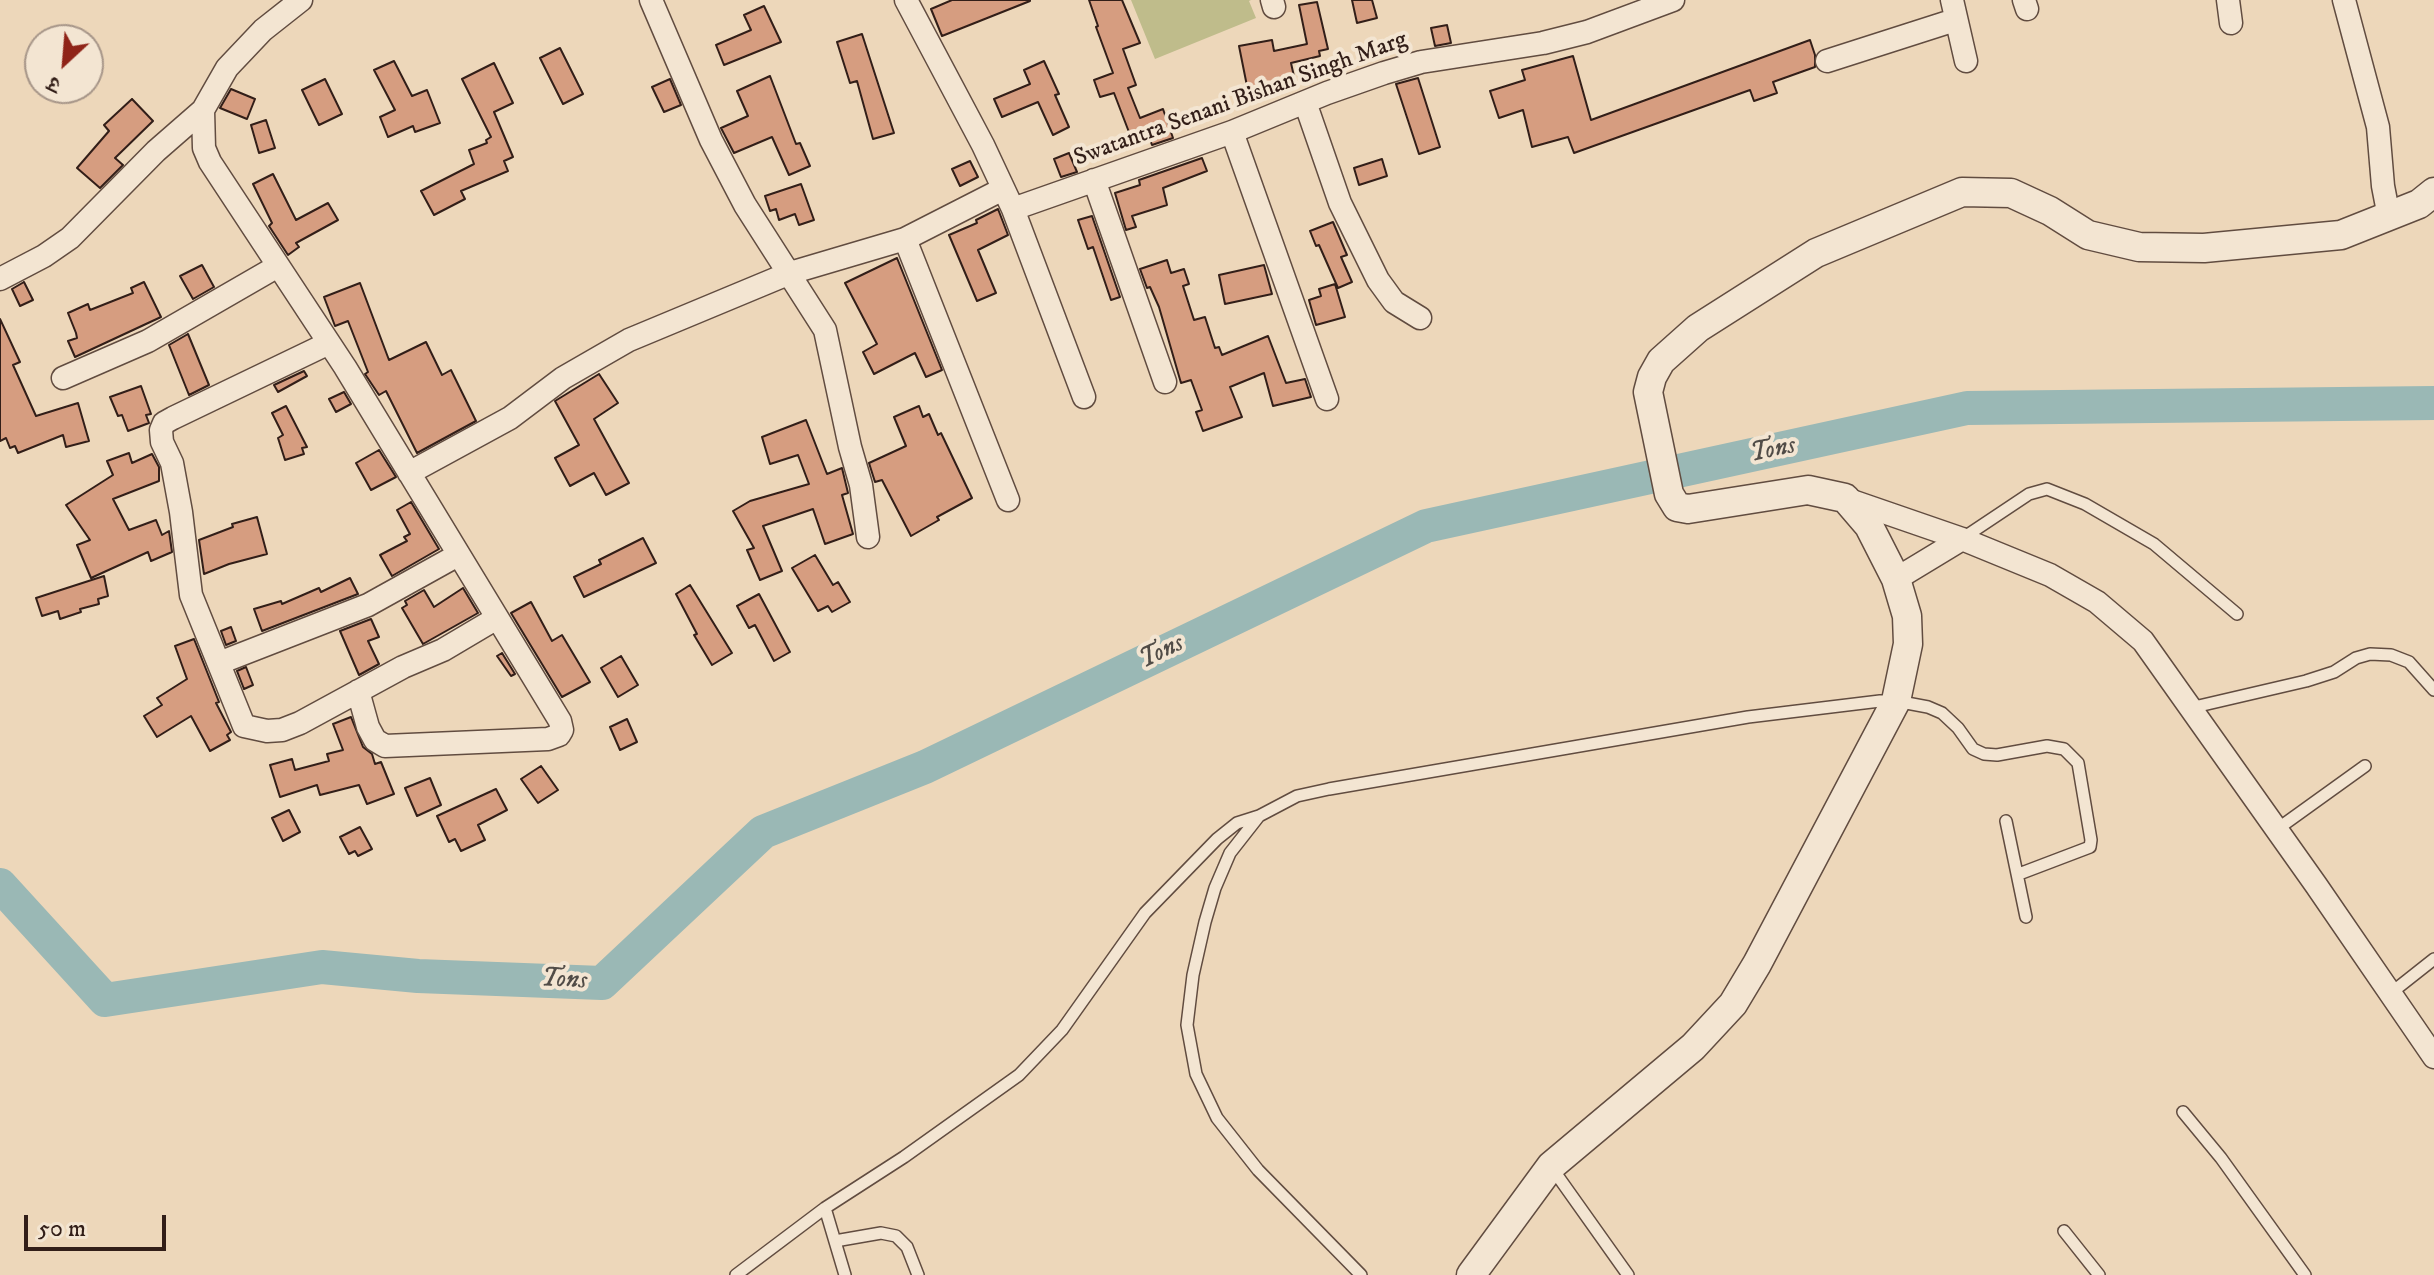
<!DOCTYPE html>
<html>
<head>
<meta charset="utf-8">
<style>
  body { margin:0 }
  #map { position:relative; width:2434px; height:1275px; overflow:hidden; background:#edd7ba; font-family:"IM FELL DW Pica","Noto Serif Devanagari",serif }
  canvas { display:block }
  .north { position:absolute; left:24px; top:24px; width:80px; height:80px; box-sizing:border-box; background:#f3e5d2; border:2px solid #a69588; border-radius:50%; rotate:206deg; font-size:22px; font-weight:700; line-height:32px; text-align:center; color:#321e18 }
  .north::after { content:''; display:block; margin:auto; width:28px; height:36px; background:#8f2418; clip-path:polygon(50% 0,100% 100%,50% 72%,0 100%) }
  .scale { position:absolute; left:24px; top:1215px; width:142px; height:36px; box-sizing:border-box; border:4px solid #321e18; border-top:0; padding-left:10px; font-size:24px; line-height:28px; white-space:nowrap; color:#321e18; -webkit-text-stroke:6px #f3e5d2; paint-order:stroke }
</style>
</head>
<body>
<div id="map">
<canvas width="2434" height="1275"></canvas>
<div class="north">उ</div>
<div class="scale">50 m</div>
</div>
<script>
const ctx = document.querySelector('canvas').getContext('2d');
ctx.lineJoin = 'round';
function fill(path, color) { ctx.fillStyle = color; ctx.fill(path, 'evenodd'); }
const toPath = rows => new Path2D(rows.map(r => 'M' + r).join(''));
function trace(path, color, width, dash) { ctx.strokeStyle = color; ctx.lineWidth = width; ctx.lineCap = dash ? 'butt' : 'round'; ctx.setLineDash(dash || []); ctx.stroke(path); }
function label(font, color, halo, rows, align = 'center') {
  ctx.font = font + ' "IM FELL DW Pica",serif'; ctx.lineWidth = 8; ctx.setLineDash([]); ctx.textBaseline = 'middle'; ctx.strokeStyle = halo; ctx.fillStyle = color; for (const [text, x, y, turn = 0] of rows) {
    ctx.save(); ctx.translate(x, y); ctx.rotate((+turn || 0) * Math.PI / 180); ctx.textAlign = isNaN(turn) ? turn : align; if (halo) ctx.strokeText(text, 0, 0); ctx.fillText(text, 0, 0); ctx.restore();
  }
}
const green = toPath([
  [1131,0,1251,0,1249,1,1256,18,1155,59]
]);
const river = toPath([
  [0,885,105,1000,322,967,418,976,602,983,763,832,925,767,1426,526,1967,408,2434,403]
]);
const building = toPath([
  [952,0,1030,0,1030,1,942,36,931,9,952,0],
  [1089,0,1122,0,1140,43,1123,49,1136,85,1128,88,1140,118,1163,109,1173,138,1152,145,1148,134,1132,140,1114,93,1100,97,1094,80,1113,73,1096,27,1098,26,1089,0],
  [1352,0,1372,0,1377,18,1357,23,1352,0],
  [1317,2,1328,49,1319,51,1320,56,1291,63,1295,81,1248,91,1239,46,1272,40,1274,51,1307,44,1299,5,1317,2],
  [764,6,781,42,724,65,716,45,751,30,744,15,764,6],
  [1447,25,1451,43,1435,46,1431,28,1447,25],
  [862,34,894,133,873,139,857,81,850,83,837,42,862,34],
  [1810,40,1815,55,1815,67,1773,82,1777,93,1754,101,1750,90,1574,153,1568,137,1532,147,1523,110,1499,118,1490,91,1525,80,1522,70,1573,56,1591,120,1810,40],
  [560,48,583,94,563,104,540,58,560,48],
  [394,61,412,96,427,90,440,123,415,132,413,126,388,137,380,117,395,110,374,70,394,61],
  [1044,61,1059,94,1055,95,1069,127,1053,135,1038,102,1002,117,994,99,1030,84,1024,70,1044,61],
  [494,63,513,103,494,112,513,157,504,161,508,171,461,191,465,199,434,215,421,191,474,164,469,150,487,143,486,140,491,137,462,79,494,63],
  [770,76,796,144,800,143,810,166,789,175,772,137,734,153,721,128,748,116,737,91,770,76],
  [1418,78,1440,147,1419,154,1396,84,1418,78],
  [325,79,342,114,319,125,302,90,325,79],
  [670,79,681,105,664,112,652,87,670,79],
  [231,89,255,99,247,119,220,108,231,89],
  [132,99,153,121,115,158,123,165,100,188,77,168,109,131,104,125,132,99],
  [266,120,275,148,259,153,251,125,266,120],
  [1069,153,1077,172,1061,177,1054,159,1069,153],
  [1202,158,1207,171,1163,188,1167,205,1132,216,1136,227,1126,230,1115,193,1140,185,1139,180,1202,158],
  [1382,159,1387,176,1359,185,1354,168,1382,159],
  [970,161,978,177,960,186,952,169,970,161],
  [273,174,296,220,328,203,338,220,296,243,299,247,288,255,269,226,272,223,253,184,273,174],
  [801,184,814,220,799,225,795,214,779,220,776,209,770,211,765,196,801,184],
  [998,209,1008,235,978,250,996,293,977,301,949,235,977,223,976,220,998,209],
  [1092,216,1120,297,1111,300,1093,247,1088,249,1078,220,1092,216],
  [1333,222,1347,255,1341,257,1352,282,1338,288,1319,245,1316,246,1310,231,1333,222],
  [897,258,942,370,926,377,915,353,874,374,863,352,877,344,845,283,897,258],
  [1167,260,1171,273,1184,269,1189,284,1183,286,1194,320,1205,317,1215,348,1219,347,1222,355,1268,336,1286,383,1305,379,1311,397,1273,406,1264,373,1230,387,1242,417,1203,431,1196,412,1202,410,1191,380,1181,383,1159,307,1150,287,1147,288,1140,269,1167,260],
  [202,265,214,287,193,299,180,276,202,265],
  [1264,265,1272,294,1225,304,1219,275,1264,265],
  [24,282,33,300,20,306,12,289,24,282],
  [144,282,161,317,75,357,68,341,77,338,76,333,68,313,88,304,90,310,133,293,131,288,144,282],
  [360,283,389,360,426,342,442,375,451,370,476,421,417,453,386,391,379,395,365,374,368,372,348,321,335,326,324,297,360,283],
  [1335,284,1345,317,1316,325,1309,300,1321,296,1319,289,1335,284],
  [0,319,20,362,13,365,36,416,78,403,89,441,66,447,63,435,18,453,15,446,10,448,6,438,0,441,0,319],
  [188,334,209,385,189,395,169,345,188,334],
  [304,371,307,376,278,392,274,385,304,371],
  [599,374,618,403,594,419,629,483,606,495,594,473,570,486,555,458,579,445,555,401,599,374],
  [141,386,151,414,146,415,149,423,128,431,122,415,118,416,110,397,141,386],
  [344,392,351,404,336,412,329,399,344,392],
  [286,406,307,447,302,448,304,454,285,460,278,438,283,435,272,413,286,406],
  [919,406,923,417,929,414,938,435,941,433,972,498,937,517,939,520,911,536,882,480,875,482,869,463,906,446,894,417,919,406],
  [806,420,827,474,842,468,848,493,842,495,853,534,825,544,813,509,763,526,782,571,760,580,747,550,754,548,733,511,750,501,809,484,798,455,770,464,762,437,806,420],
  [379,450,396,477,371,490,356,463,379,450],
  [129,453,132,463,152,454,159,467,159,481,113,499,129,530,156,520,162,535,169,531,172,552,151,561,148,552,91,578,77,545,90,540,66,505,113,475,107,461,129,453],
  [411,502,439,549,392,576,380,555,407,541,404,537,410,534,397,510,411,502],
  [257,517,267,554,229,564,204,574,199,540,233,527,232,524,257,517],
  [643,538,656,563,584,597,574,577,601,564,599,560,643,538],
  [815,555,833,585,838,582,850,602,832,612,828,606,818,611,792,568,815,555],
  [104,576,108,596,98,599,99,604,80,609,81,612,60,619,58,611,42,616,36,598,104,576],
  [350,578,358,594,262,631,254,609,281,601,282,604,319,588,321,592,350,578],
  [690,585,732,653,712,665,694,635,697,634,676,594,690,585],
  [463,588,478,613,423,644,402,608,407,605,405,601,424,590,434,607,463,588],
  [759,594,790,652,774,661,755,625,749,628,737,606,759,594],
  [531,602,552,641,562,635,590,682,562,697,511,613,531,602],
  [371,619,379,637,368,641,379,664,359,675,340,631,371,619],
  [231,627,236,641,226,645,221,631,231,627],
  [194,639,219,702,216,703,231,732,227,735,230,740,210,751,191,716,157,737,144,716,162,705,157,698,187,679,175,646,194,639],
  [502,653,515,674,511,676,497,656,502,653],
  [621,656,638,685,618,697,601,668,621,656],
  [246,667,253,685,244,689,237,671,246,667],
  [351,717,363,747,372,754,375,764,381,762,394,794,367,804,359,785,320,795,317,785,280,797,270,765,292,759,295,770,329,761,327,754,343,750,333,724,351,717],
  [627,719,637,742,620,750,610,727,627,719],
  [541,766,558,790,538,803,521,779,541,766],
  [430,778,441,805,417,816,405,788,430,778],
  [496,789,507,810,478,825,485,840,461,851,455,839,449,842,437,816,496,789],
  [289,810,300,832,283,841,272,818,289,810],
  [360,827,372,849,358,856,355,851,349,854,340,837,360,827]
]);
const service = toPath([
  [1963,538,2029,494,2047,489,2085,504,2154,544,2237,614],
  [2190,708,2306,681,2334,672,2356,658,2370,654,2391,655,2409,662,2434,690],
  [2006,821,2026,917],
  [2276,830,2365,766],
  [2391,993,2434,959],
  [2183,1112,2221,1158,2305,1275],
  [1552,1168,1628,1275],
  [825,1208,845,1275],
  [2064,1231,2099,1275],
  [835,1241,881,1233,896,1236,907,1247,918,1275],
  [736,1275,825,1208,904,1157,1019,1075,1062,1030,1145,913,1217,839,1237,823,1259,816],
  [1361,1275,1258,1170,1217,1118,1196,1074,1187,1025,1193,975,1205,922,1215,888,1230,853,1259,816,1297,796,1329,789,1748,717,1880,701,1896,701,1928,707,1942,713,1958,728,1973,749,1984,754,1997,755,2047,746,2064,749,2078,763,2091,840,2090,847,2019,874]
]);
const minor = toPath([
  [301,0,263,30,227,68,203,110,204,148,210,162,345,367,560,721,562,730,559,735,548,739,385,746,375,740,368,727,358,691],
  [651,0,711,140,745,205,825,330,850,447,861,485,868,537],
  [906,0,983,145,1013,209,1084,397],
  [1272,0,1274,7],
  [1952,0,1966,61],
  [2024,0,2027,9],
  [2228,0,2231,23],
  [2344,0,2378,127,2383,186,2389,217],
  [1827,61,1955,20],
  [1305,102,1340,203,1378,280,1394,302,1420,318],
  [1232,132,1327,399],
  [1094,180,1165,382],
  [1013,209,1232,132,1327,93,1384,73,1421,62,1543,43,1587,32,1673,0],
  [905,239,1008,500],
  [0,279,44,256,70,238,156,151,203,110],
  [329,343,173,418,164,423,161,430,162,442,172,463,181,512,191,595,244,726,267,731,282,730,300,723,403,667,443,650,497,618],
  [63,378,148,341,278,266],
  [409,473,510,418,563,378,629,340,790,273,905,239,1003,189],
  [1846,499,1962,539,2050,575,2097,602,2143,641,2316,885,2434,1057],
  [1896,579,1962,539],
  [219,663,368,605,458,555]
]);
const tertiary = toPath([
  [1471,1275,1551,1166,1693,1047,1733,1004,1757,964,1896,701,1908,644,1907,616,1896,579,1869,526,1845,498,1808,490,1688,509,1677,507,1669,494,1648,392,1652,377,1661,361,1698,328,1816,253,1962,192,2011,193,2050,211,2088,235,2139,247,2204,248,2341,235,2419,204,2434,192]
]);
const streetNames = [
  ["Swatantra Senani Bishan Singh Marg",1241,100,-20]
];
const waterNames = [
  ["Tons",1773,451,-12],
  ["Tons",1162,653,-26],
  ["Tons",564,981,3]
];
fill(green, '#bfbc8b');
trace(river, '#9ab8b5', 34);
fill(building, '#d69d80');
trace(building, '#321e18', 2);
trace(service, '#614c40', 14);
trace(minor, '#614c40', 25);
trace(tertiary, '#614c40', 31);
trace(service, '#f3e5d2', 11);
trace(minor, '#f3e5d2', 22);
trace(tertiary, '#f3e5d2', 28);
label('24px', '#321e18', '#f3e5d2', streetNames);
label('italic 26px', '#514c47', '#f3e5d2', waterNames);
</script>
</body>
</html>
